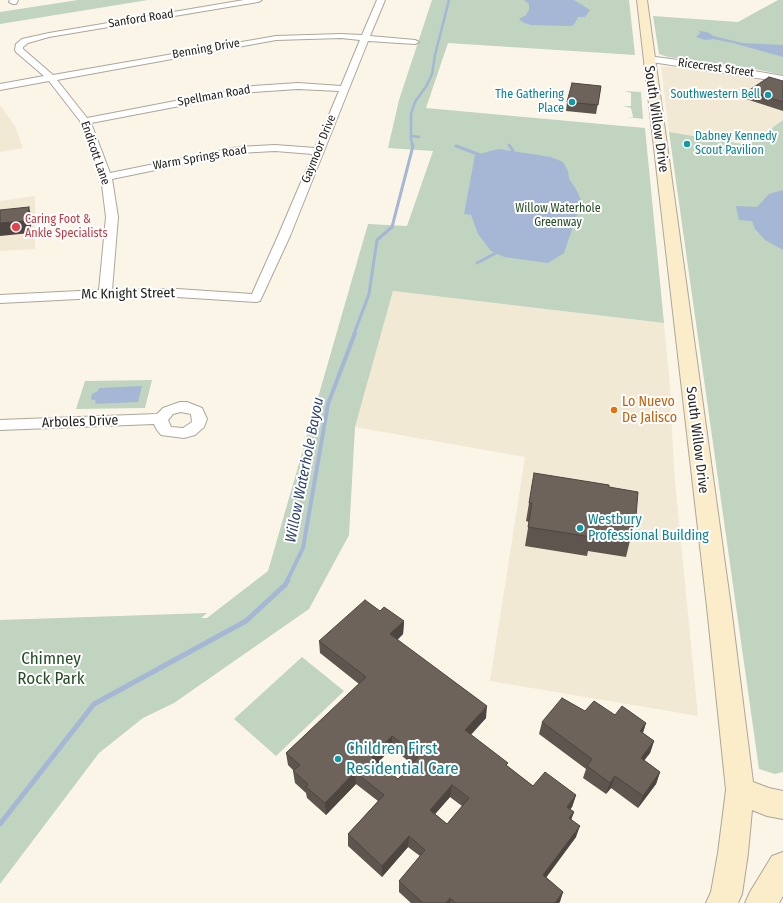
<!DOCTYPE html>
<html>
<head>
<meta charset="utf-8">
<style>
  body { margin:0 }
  canvas { display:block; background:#fbf5e8 }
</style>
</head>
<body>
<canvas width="783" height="903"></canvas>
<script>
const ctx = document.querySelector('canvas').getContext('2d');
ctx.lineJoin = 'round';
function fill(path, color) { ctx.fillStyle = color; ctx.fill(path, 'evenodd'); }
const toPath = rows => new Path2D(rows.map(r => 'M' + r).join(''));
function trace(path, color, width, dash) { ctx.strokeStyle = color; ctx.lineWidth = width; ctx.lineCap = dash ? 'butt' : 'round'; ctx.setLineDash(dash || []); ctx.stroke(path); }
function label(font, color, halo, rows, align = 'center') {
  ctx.font = font + ' "Fira Sans Condensed",sans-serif'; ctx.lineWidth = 4; ctx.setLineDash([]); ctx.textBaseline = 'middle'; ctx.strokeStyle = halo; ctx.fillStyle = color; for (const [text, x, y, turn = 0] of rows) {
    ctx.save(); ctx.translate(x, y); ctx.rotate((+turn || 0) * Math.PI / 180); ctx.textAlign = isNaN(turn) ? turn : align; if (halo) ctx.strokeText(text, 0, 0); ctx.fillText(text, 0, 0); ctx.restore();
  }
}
const built = toPath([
  [661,66,720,72,783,85,783,120,748,145,669,132],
  [0,105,15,126,23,148,0,152],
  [35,196,35,249,0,251,0,201],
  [393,291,664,323,671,397,670,398,675,481,698,716,490,681,525,457,355,427]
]);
const green = toPath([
  [78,0,148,0,0,24,0,12],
  [432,0,629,0,635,55,448,43,426,108,645,128,664,323,393,291,355,427,349,535,309,609,174,703,143,718,99,753,0,884,0,620,207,613,201,618,207,618,268,571,368,224,407,226,433,151,388,148,399,100],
  [778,0,783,0,783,75,755,69,668,57,659,54,653,16,738,22],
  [625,91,641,92,643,119,627,117,633,117,631,108,623,106,631,106,631,93],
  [783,120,783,772,775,774,759,769,669,132,748,145],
  [152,380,145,408,76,409,85,381],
  [302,657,344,691,276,756,234,719]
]);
const water = toPath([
  [524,0,574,0,590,10,585,17,578,17,575,23,572,26,531,25,524,23,519,19,526,15,529,10,529,4],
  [699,31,707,32,714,36,742,43,783,45,783,57,733,43,713,39,705,40,696,37,700,33],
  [499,149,551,157,563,162,568,171,569,179,576,189,581,200,578,212,564,253,548,263,504,257,491,251,478,234,471,215,464,214,475,155],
  [783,190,783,250,765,240,755,229,752,221,739,220,736,206,757,207,769,194],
  [142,386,138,402,95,404,96,401,91,399,92,394,98,391,99,388]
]);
const streamFar3 = toPath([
  [412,136,419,137],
  [413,145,411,140,411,114,415,102,427,85,432,74,435,55,449,0]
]);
const streamFar2 = toPath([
  [509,145,513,151,513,155],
  [456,146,483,156],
  [477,263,496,253,497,249],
  [354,334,369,294,377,240,392,227,413,146,412,144]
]);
const streamFar1 = toPath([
  [287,581,303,548,328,404,355,333]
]);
const stream = toPath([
  [0,824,94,704,246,621,285,585,288,580]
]);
const street = toPath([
  [10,0,18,0,16,4,13,4,9,2,10,0],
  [244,0,262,0,258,2,49,37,28,43,23,47,23,49,53,75,276,36,341,34,362,35,377,0,385,0,370,36,415,40,419,42,415,44,368,41,290,236,260,301,256,302,177,297,117,297,0,303,0,295,99,290,106,217,101,177,80,121,49,81,0,90,0,84,44,76,16,52,15,50,16,44,22,39,49,33,244,0],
  [341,38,360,40,341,86,298,83,253,86,87,118,57,80,276,40,341,38],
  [298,89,339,91,315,148,275,145,238,147,110,173,91,123,253,92,298,89],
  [275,151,313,154,278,236,252,294,177,289,112,290,118,217,112,179,238,153,275,151],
  [648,56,731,67,783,76,783,82,645,61,644,59,648,56],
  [180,402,187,402,202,408,207,419,204,427,195,435,184,438,161,435,157,430,154,424,0,430,0,420,157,414,163,408,180,402],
  [181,412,191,414,192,422,183,428,171,427,168,420,173,414,181,412]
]);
const secondary = toPath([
  [637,0,647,0,731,607,753,782,769,788,783,791,783,819,767,816,752,810,748,853,742,894,738,903,706,903,711,892,718,853,726,790,707,607,637,0],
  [783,852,783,896,779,903,745,903,750,892,772,856,783,852]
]);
const wall = toPath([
  [783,81,783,111,746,99,748,91],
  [601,86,596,114,566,111,567,102],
  [609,487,636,516,626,557,588,551,587,556,525,546,529,522,526,521,529,503],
  [380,611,404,621,403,634,397,640,486,718,471,735,507,766,533,786,576,795,572,807,570,809,574,812,571,819,576,837,546,877,563,892,559,903,411,903,399,892,399,881,420,856,408,847,382,877,348,846,348,834,378,801,356,784,326,815,307,798,306,793,295,783,293,771,294,771,288,765,286,753,359,684,320,653,319,641],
  [392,748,412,764,398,779,378,762],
  [450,797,462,806,447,824,435,814],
  [585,711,615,715,646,723,643,733,654,741,650,753,644,760,660,772,656,784,638,808,611,788,606,794,583,778,586,769,539,734,542,722]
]);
const shadedWall = toPath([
  [29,207,32,219,30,233,0,236,0,223],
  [404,621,403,634,390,647,390,634],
  [487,706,486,718,463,742,465,730],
  [646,723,642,735,640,731],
  [392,736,392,748,372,769,372,757],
  [654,741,650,753,637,770,641,758],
  [355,772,356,784,326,815,325,803],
  [660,772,656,784,638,808,643,796],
  [615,776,611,788,606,794,610,783],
  [452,785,450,797,429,821,430,810],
  [576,795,572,807,564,818,567,807],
  [574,812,570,823,569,818],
  [580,826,576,837,540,886,543,875],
  [409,836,408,847,382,877,382,866],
  [563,892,560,902,559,903,555,903],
  [450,898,450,903,446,903]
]);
const building = toPath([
  [769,77,783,81,783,102,748,91,769,77],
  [572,83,601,86,598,105,567,102,572,83],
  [29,207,27,221,0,223,0,210,29,207],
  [534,473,609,485,609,487,638,492,636,516,633,515,631,538,591,532,591,537,528,527,532,503,529,503,534,473],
  [365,600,380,611,384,607,404,621,390,634,487,706,465,730,508,763,506,765,533,786,545,772,576,795,567,807,574,812,569,818,580,826,543,875,563,892,555,903,456,903,450,898,446,903,423,903,399,881,425,850,409,836,382,866,348,834,384,795,355,772,325,803,306,787,308,784,293,771,300,765,286,753,366,677,319,641,365,600],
  [392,736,418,757,398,779,372,757,392,736],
  [452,785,469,798,447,824,430,810,452,785],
  [562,698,585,711,594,701,615,715,622,706,646,723,640,731,654,741,641,758,660,772,643,796,615,776,610,783,587,766,592,759,542,722,562,698]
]);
const markers = [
  [768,95,4,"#0f9aa8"],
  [572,102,4,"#0f9aa8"],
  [687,144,4,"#0f9aa8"],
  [16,227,5,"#e0444e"],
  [614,410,4,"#e8710a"],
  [580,528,4,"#0f9aa8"],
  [338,759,4,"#0f9aa8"]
];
const farStreetnames = [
  ["Sanford Road",141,19,-9],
  ["Benning Drive",206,49,-10],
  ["Ricecrest Street",716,68,8],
  ["Spellman Road",214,96,-10],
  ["Gaymoor Drive",319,149,-68],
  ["Endicott Lane",95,153,71],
  ["Warm Springs Road",200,158,-10]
];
const farCulturenames = [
  ["The Gathering",564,95],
  ["Place",564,109],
  ["Southwestern Bell",760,95],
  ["Dabney Kennedy",695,137,"left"],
  ["Scout Pavilion",695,151,"left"]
];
const farParknames = [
  ["Willow Waterhole",558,209],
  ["Greenway",558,223]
];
const farHealthnames = [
  ["Caring Foot &",25,220],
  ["Ankle Specialists",25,234]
];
const streetNames = [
  ["South Willow Drive",656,119,82],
  ["Mc Knight Street",128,294,-1],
  ["Arboles Drive",80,422,-2],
  ["South Willow Drive",697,440,83]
];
const foodNames = [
  ["Lo Nuevo",622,402],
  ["De Jalisco",622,418]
];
const cultureNames = [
  ["Westbury",588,520],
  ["Professional Building",588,536]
];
const waterNames = [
  ["Willow Waterhole Bayou",305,470,-79]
];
const nearParknames = [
  ["Chimney",51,659],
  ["Rock Park",51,679]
];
const nearCulturenames = [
  ["Children First",346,749],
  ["Residential Care",346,769]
];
fill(built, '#f2e9d5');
fill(green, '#c0d4bf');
fill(water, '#a6b7d6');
trace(streamFar3, '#a6b7d6', 2.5);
trace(streamFar2, '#a6b7d6', 3);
trace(streamFar1, '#a6b7d6', 4);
trace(stream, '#a6b7d6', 5);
trace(street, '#aca79b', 2);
trace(secondary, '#aca79b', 2);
fill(street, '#fff');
fill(secondary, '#fbecca');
fill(wall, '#5e554e');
fill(shadedWall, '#4c4540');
fill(building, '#6d635b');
trace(building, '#4c4540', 1);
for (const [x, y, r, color] of markers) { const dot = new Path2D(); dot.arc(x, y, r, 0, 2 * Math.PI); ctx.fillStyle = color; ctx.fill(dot); trace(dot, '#fff', 1.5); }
label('12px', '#25231f', '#fff', farStreetnames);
label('12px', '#0d838f', '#fff', farCulturenames, 'right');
label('12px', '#264d26', '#fff', farParknames);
label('12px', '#be3a42', '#fff', farHealthnames, 'left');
label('14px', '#25231f', '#fff', streetNames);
label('14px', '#c56008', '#fff', foodNames, 'left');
label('14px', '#0d838f', '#fff', cultureNames, 'left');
label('italic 15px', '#2c426c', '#fff', waterNames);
label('17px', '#264d26', '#fff', nearParknames);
label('17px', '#0d838f', '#fff', nearCulturenames, 'left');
</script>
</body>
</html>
